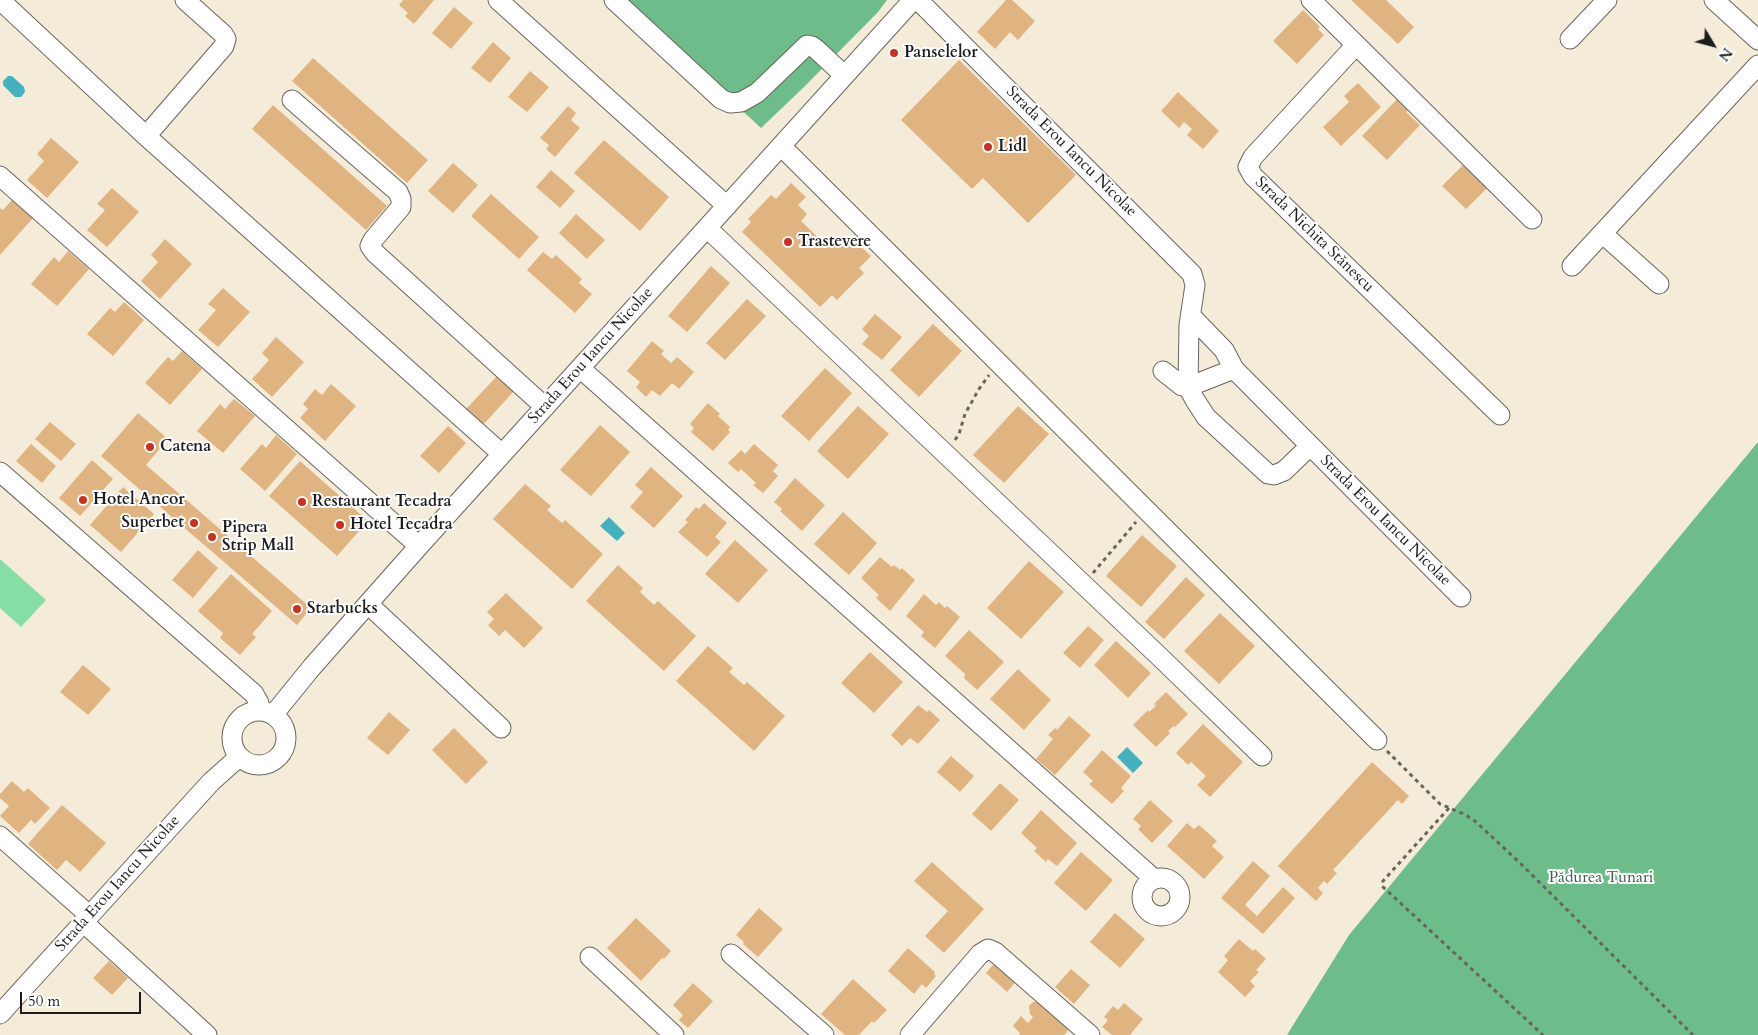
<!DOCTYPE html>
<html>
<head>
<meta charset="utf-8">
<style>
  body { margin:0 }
  #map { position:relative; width:1758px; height:1035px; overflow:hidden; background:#f4ecd8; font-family:Cardo,serif }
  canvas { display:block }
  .north { position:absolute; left:1688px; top:20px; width:50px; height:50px; -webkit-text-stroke:4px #fff; paint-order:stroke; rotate:127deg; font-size:14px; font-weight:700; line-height:20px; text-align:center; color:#1c1c1c }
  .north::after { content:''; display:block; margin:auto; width:18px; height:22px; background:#1c1c1c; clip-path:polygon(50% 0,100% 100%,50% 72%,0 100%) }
  .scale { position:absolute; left:20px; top:992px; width:121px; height:22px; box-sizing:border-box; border:2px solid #1c1c1c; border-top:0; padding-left:6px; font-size:15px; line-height:18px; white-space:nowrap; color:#1c1c1c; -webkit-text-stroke:4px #fff; paint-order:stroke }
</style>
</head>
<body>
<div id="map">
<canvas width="1758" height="1035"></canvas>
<div class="north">N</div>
<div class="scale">50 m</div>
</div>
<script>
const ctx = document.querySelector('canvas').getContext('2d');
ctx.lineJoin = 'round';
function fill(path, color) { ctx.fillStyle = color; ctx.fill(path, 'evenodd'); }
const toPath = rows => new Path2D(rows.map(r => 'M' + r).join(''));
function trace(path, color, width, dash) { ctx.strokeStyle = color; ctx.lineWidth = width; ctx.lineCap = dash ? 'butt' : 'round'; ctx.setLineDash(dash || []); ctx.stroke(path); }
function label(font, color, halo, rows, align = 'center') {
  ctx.font = font + ' Cardo,serif'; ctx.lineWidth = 4; ctx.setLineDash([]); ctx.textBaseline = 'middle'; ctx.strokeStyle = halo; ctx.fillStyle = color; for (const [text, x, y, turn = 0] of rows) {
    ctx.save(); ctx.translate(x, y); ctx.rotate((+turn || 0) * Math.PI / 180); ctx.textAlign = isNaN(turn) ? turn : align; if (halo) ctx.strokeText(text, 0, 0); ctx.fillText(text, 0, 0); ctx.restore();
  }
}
const green = toPath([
  [0,559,46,600,21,627,0,608]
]);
const forest = toPath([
  [623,0,887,0,878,12,804,87,761,128],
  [1758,442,1758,1035,1287,1035,1349,935]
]);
const water = toPath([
  [8,76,12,76,24,87,25,92,21,97,15,97,3,85,3,81],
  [609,517,625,533,617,541,600,526],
  [1127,747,1143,763,1133,773,1117,757]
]);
const building = toPath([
  [403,0,434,0,414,24,405,16,408,13,399,5],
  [1006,0,1012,0,1035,21,1018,40,1010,32,995,49,977,32],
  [1351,0,1386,0,1414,27,1398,44],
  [454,7,473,23,451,49,432,33],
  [1303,10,1320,27,1318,29,1324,35,1297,64,1273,41],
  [493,42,511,58,490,83,471,68],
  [313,58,428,160,407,183,292,81],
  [959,60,1076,175,1028,223,983,178,972,189,901,120],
  [530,71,549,87,527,112,508,97],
  [1358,83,1381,107,1341,146,1323,127,1349,102,1344,96],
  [1178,92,1219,131,1203,149,1187,135,1192,129,1184,122,1179,128,1161,111],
  [1401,95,1413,106,1406,112,1420,125,1387,160,1362,136],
  [273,105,387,206,366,230,252,129],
  [568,106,576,113,571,120,580,128,555,157,546,149,549,145,540,138],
  [51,138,79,162,47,198,27,180,44,161,37,154],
  [604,140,669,197,640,231,574,173],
  [453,163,478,185,453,213,428,191],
  [1463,165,1487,188,1466,209,1442,186],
  [551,170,575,191,560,208,536,187],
  [791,183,806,197,798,205,807,214,801,221,828,247,837,238,846,246,853,239,871,256,859,268,864,273,837,300,832,295,820,307,742,232,751,222,748,219,771,195,776,199],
  [112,188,139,212,107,247,87,230,105,210,97,204],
  [491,194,539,237,519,259,471,216],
  [12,200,33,218,0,255,0,208,3,210],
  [576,214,605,240,587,259,559,233],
  [165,239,192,264,160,299,141,281,158,262,151,255],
  [68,251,89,269,57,306,31,284,54,257,59,262],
  [543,252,552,259,556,255,582,279,579,283,592,294,575,313,527,270],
  [711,266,730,283,687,332,668,316],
  [223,288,250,312,218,347,198,330,216,310,208,304],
  [747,299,766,316,725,360,706,343],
  [124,302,144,320,113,356,87,334,110,308,115,312],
  [875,314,902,337,882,360,862,344,869,336,862,329],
  [933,324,962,351,919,397,890,370],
  [276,337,304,362,272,397,252,379,269,360,262,353],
  [652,341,664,351,661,354,671,363,677,357,694,372,679,389,672,383,660,396,652,390,646,397,636,387,640,382,627,371],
  [182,351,202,369,170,405,145,383,168,357,173,361],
  [825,368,852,393,809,441,781,416],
  [498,375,515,390,483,425,466,409],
  [331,384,356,406,325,441,300,418,308,409,303,404,315,389,322,395],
  [234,399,255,416,223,453,197,431,220,404,225,409],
  [708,403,720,414,718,416,730,427,728,430,730,432,713,451,691,432,694,428,690,424],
  [858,406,889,434,848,479,817,451],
  [1018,406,1049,434,1004,483,973,455],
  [138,413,168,439,146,465,311,608,297,625,101,456],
  [50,422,76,444,61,461,35,439],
  [600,425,630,452,591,496,560,470],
  [448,426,466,443,439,473,420,456],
  [276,435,297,454,265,491,240,469,262,444,266,448],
  [31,444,56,466,42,483,16,461],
  [754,444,778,465,773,471,778,476,763,493,753,485,756,483,741,469,738,472,728,463,741,450,745,454],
  [92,460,113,479,80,516,59,498],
  [300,461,368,521,337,556,269,496],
  [651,467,683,496,654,528,630,507,643,492,635,485],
  [795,478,825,505,802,531,780,511,782,509,774,502],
  [525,484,551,506,547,510,562,523,565,520,603,554,572,589,493,519],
  [123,487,154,514,121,552,90,525],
  [704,503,727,523,715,537,721,542,707,557,678,532,688,522,685,520,696,507,699,509],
  [843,512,877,543,849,575,814,544],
  [1142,535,1177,566,1141,607,1106,576],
  [735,540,768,570,738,603,705,574],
  [198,550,218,568,193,598,172,580],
  [880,557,892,567,894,565,900,570,902,568,915,580,890,611,876,598,879,595,861,578],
  [1029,561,1064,592,1021,639,987,608],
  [618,565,643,588,640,592,654,605,658,601,696,636,664,671,586,601],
  [231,574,272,611,252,634,256,637,240,655,220,638,223,633,198,611],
  [1186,577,1205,595,1164,639,1145,622],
  [506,593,543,628,524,648,505,630,499,636,488,625,494,619,487,612],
  [924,594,936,605,939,602,945,608,947,606,960,617,935,648,921,636,924,632,906,616],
  [1220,613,1255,646,1219,684,1184,651],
  [1088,626,1104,640,1080,668,1063,653],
  [969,630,1004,662,977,690,964,678,965,674,945,656],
  [1116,641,1151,673,1128,698,1094,665],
  [708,646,733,668,729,672,744,685,747,682,785,716,754,751,676,681],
  [870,652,903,682,874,713,841,683],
  [83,665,111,689,88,715,60,692],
  [1018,669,1051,700,1024,730,990,699],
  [1166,692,1188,714,1175,727,1174,726,1168,731,1170,733,1156,747,1133,725,1148,710,1149,712,1156,706,1154,704],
  [918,705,927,712,929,710,940,720,918,744,910,738,902,746,891,735],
  [389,712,410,730,388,755,367,738],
  [1069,716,1091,735,1055,775,1036,759,1053,739,1048,735,1055,728,1057,730],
  [1203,724,1243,762,1210,797,1197,785,1206,776,1191,762,1188,765,1176,753],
  [454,728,488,762,466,784,432,750],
  [1102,750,1131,776,1121,788,1124,791,1112,804,1089,784,1093,781,1083,772],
  [951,756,974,776,960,792,937,772],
  [1372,762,1409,796,1402,804,1398,800,1333,870,1337,873,1327,884,1324,881,1318,888,1323,893,1316,901,1278,866],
  [12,781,24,792,28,788,50,808,35,824,31,820,19,833,0,816,9,806,0,798,0,794],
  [1000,783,1019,800,991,831,972,814],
  [1150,800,1173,821,1152,843,1138,829,1141,826,1133,819],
  [62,805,106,843,80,872,66,860,57,870,28,844],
  [1041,810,1077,843,1057,866,1048,859,1046,862,1034,851,1037,848,1021,833],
  [1187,823,1194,829,1199,825,1217,841,1212,846,1224,857,1204,879,1167,846],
  [1081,852,1113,880,1086,911,1054,883],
  [1253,861,1270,876,1245,905,1257,916,1283,887,1295,898,1263,934,1221,898],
  [932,862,984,909,944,953,925,936,948,911,914,881],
  [759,908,783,929,758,957,743,944,744,942,736,935],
  [1115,913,1145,939,1120,968,1090,942],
  [636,918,671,951,664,959,662,958,641,981,607,948],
  [1239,939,1253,951,1255,949,1266,959,1256,970,1259,972,1250,981,1255,986,1245,997,1218,972,1228,960,1224,956],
  [908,948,935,972,934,974,936,976,926,988,922,984,914,994,888,971],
  [997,960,1018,979,1007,992,986,973],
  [109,961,128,978,112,995,93,978],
  [1071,969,1090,985,1074,1004,1055,987],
  [853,979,887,1010,874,1023,872,1021,859,1035,845,1035,821,1014],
  [693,983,713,1001,688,1028,679,1020,683,1015,673,1005],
  [1041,1001,1071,1027,1064,1035,1019,1035,1020,1033,1013,1026,1021,1016,1028,1023,1033,1017,1030,1014,1029,1006,1033,1002],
  [1124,1003,1143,1019,1130,1035,1112,1035,1102,1027,1108,1020,1104,1017,1113,1006,1118,1010]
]);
const path = toPath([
  [955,440,959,434,965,414,979,389,989,375],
  [1093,573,1136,522],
  [1387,751,1440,804,1464,814,1475,821,1520,863,1693,1035],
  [1449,808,1383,881,1382,886,1543,1035]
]);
const minor = toPath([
  [0,0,146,136,502,454],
  [498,0,727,206],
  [614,0,721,99,730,103,741,102,757,93,807,45,812,46,816,49,844,75],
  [918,0,1192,274,1195,285,1189,325,1188,387,1195,400,1206,417,1268,474,1274,475,1284,471,1310,446],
  [1311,0,1532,219],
  [1714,0,1758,40],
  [1570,39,1607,0],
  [1356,45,1253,157,1248,167,1253,176,1500,415],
  [292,100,398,192,401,199,401,207,373,240,370,246,375,253,545,407],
  [146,136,224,46,226,39,223,34,185,0],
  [781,146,1377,740],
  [0,176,419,546],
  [707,228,1162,659,1262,756],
  [1603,234,1659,284],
  [1572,266,1758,65],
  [1191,316,1224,350,1234,369,1461,597],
  [580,368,1153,878],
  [1163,371,1182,386,1188,387,1234,369],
  [0,472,254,694,259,703,259,711],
  [368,604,501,728],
  '232 738a27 27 0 1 1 54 0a27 27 0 1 1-54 0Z',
  [273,715,312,667,419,546,913,0],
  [0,836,89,915],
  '1142 897a19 19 0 1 1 38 0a19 19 0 1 1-38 0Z',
  [83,922,207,1035],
  [731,954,824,1035],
  [590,957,674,1035],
  [0,1014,211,782,239,757],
  [910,1035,980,954,988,949,995,952,1090,1035]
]);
const markers = [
  [894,53,5,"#c8321e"],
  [988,147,5,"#c8321e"],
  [788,242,5,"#c8321e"],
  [150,447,5,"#c8321e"],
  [83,500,5,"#c8321e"],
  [302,502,5,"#c8321e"],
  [194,523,5,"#c8321e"],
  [340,525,5,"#c8321e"],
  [212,537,5,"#c8321e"],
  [297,609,5,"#c8321e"]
];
const poiNames = [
  ["Panselelor",904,53],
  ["Lidl",998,147],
  ["Trastevere",798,242],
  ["Catena",160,447],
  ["Hotel Ancor",93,500],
  ["Restaurant Tecadra",312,502],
  ["Superbet",184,523,"right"],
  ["Hotel Tecadra",350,525],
  ["Pipera",222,528],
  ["Strip Mall",222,546],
  ["Starbucks",307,609]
];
const streetNames = [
  ["Strada Erou Iancu Nicolae",1071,152,45],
  ["Strada Nichita Stănescu",1314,235,44],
  ["Strada Erou Iancu Nicolae",591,356,-48],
  ["Strada Erou Iancu Nicolae",1385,521,45],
  ["Strada Erou Iancu Nicolae",118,884,-48]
];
const parkNames = [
  ["Pădurea Tunari",1601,878]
];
fill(green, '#85dea3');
fill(forest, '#6cbd89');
fill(water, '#43b1be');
fill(building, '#e0b480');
trace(minor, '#68655e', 21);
trace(path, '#68655e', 3, [4, 4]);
trace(minor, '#fff', 19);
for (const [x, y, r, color] of markers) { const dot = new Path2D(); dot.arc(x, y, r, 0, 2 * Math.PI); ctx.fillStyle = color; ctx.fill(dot); trace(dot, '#fff', 2); }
label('bold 16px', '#1c1c1c', '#fff', poiNames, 'left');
label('16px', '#1c1c1c', '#fff', streetNames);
label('16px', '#41604b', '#fff', parkNames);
</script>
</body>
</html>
